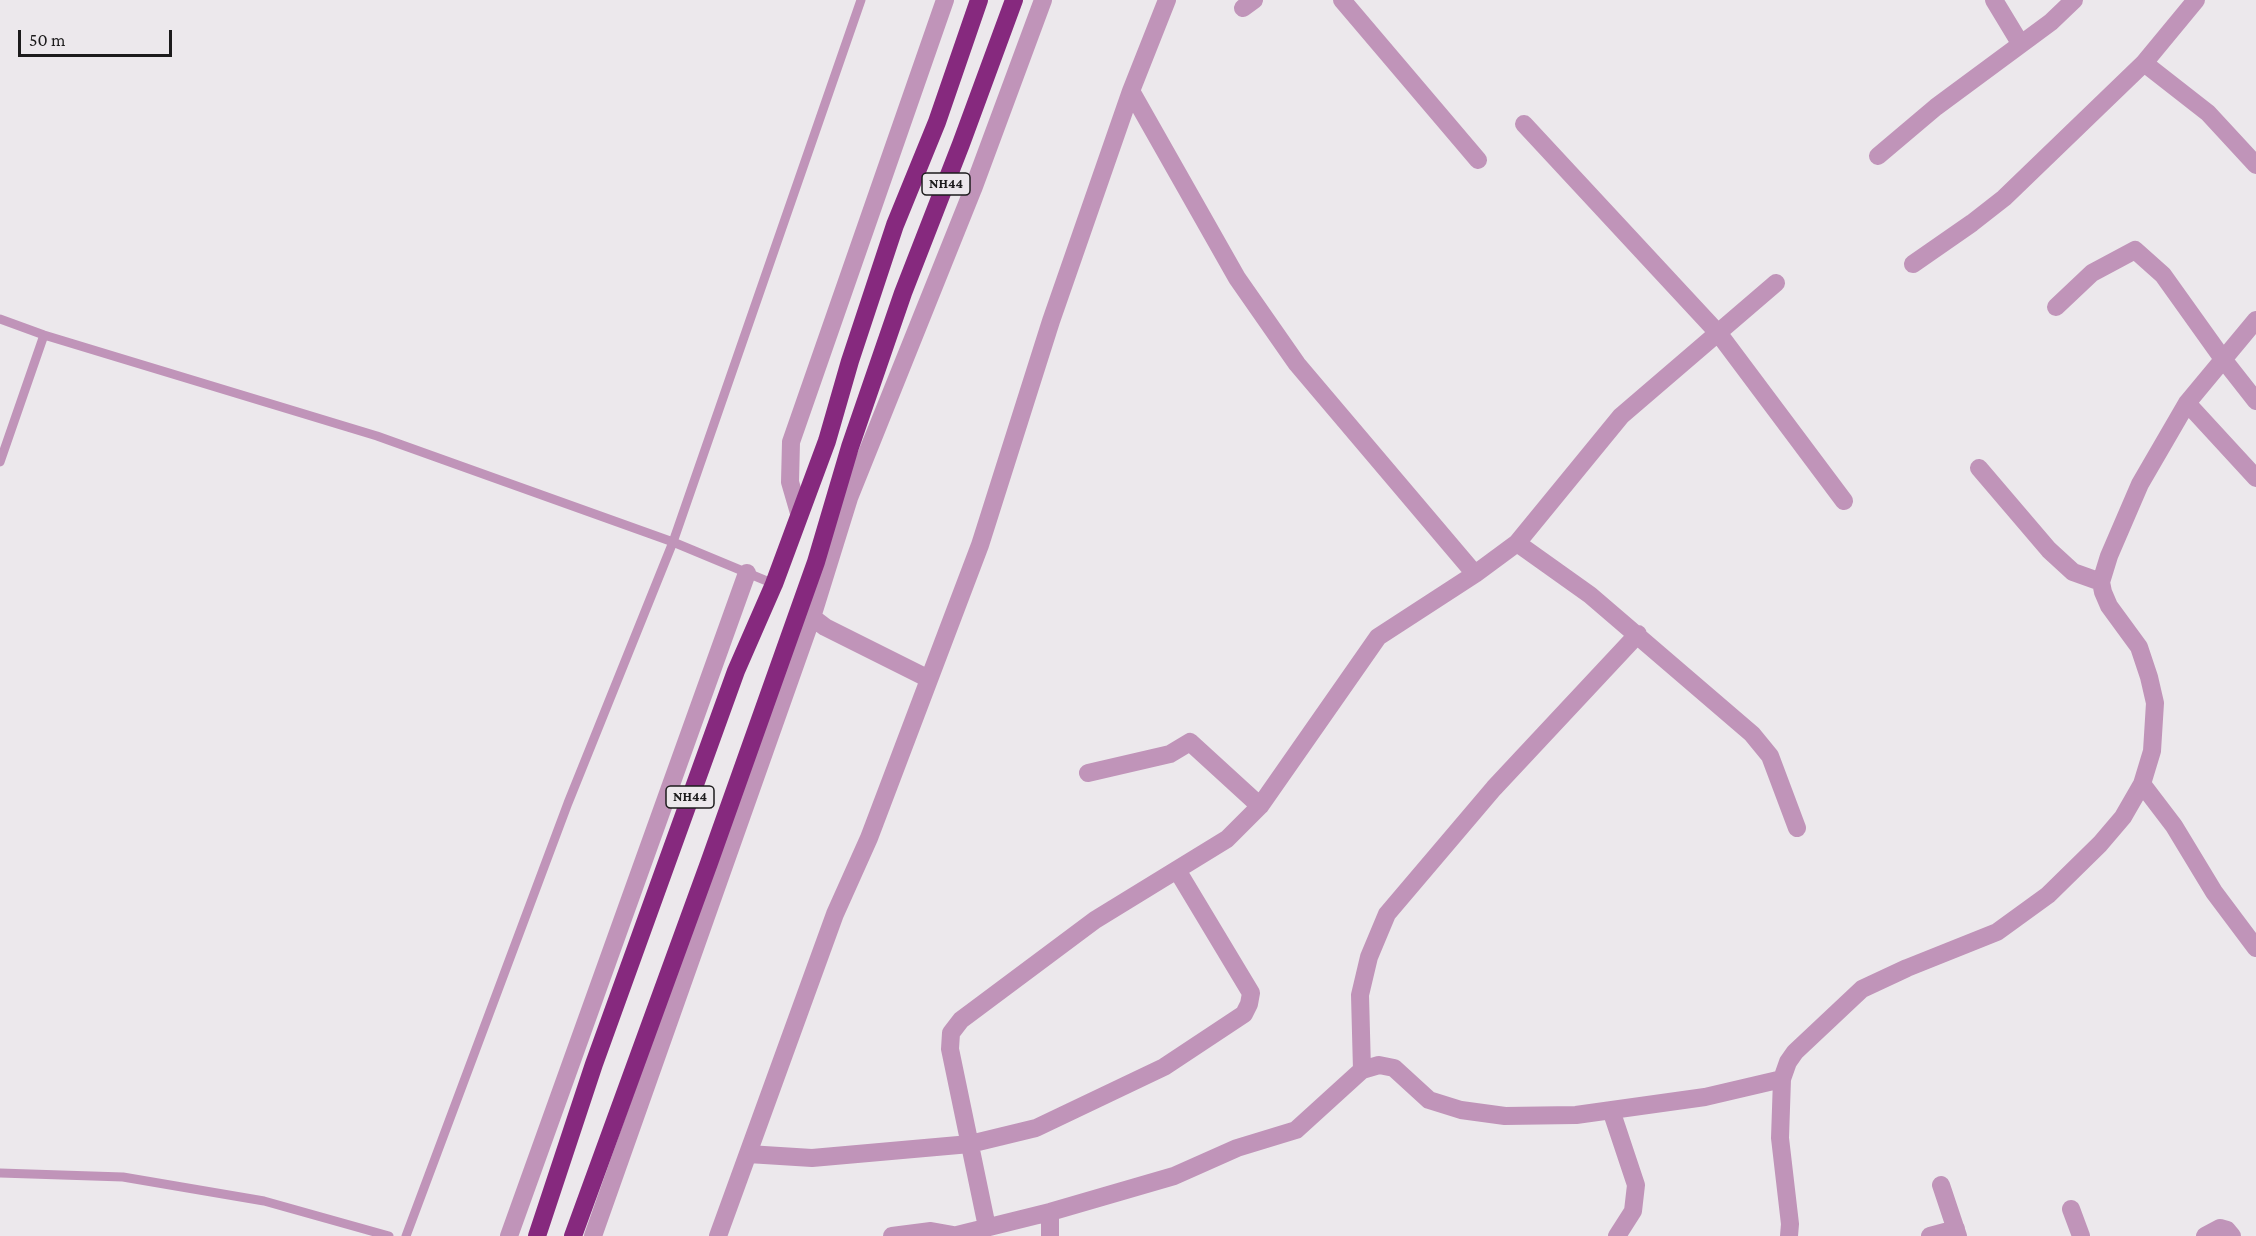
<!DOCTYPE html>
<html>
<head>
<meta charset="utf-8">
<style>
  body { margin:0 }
  #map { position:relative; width:2256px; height:1236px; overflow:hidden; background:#ece8ec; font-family:"Crimson Pro",serif }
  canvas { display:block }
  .scale { position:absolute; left:18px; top:30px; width:154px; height:27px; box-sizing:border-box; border:3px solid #1c1b1c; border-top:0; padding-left:8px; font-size:18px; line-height:21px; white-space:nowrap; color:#1c1b1c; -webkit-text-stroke:4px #ece8ec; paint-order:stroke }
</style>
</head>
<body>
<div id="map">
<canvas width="2256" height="1236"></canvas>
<div class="scale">50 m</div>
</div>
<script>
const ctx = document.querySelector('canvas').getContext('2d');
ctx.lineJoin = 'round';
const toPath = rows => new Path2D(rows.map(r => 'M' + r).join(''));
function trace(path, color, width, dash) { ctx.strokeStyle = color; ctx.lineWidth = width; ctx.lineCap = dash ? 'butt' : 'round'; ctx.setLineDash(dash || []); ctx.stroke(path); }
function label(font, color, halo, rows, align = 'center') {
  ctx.font = font + ' "Crimson Pro",serif'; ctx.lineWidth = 6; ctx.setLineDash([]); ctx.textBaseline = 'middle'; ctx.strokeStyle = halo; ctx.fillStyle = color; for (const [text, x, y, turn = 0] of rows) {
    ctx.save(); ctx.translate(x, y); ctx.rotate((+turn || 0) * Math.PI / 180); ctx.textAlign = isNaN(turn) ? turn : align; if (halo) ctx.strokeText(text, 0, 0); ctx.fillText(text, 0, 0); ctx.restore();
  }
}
const lane = toPath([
  [0,319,44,335,377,436,673,542,774,584],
  [0,462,44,335],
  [0,1173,123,1177,264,1201,389,1236],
  [406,1236,568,803,673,542,861,0]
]);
const street = toPath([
  [1342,0,1478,160],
  [1994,0,2020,43],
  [1243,8,1254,0],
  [2144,63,2208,113,2256,165],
  [1131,91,1237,278,1297,364,1475,574],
  [1524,124,1719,334,1844,501],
  [1878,156,1936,107,2051,22,2074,0],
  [1913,264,1972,223,2004,198,2144,63,2196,0],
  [2056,307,2092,273,2135,250,2163,275,2223,359,2256,401],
  [2187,403,2256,478],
  [1979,468,2049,550,2073,572,2101,582],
  [799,513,790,482,791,442,945,0],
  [1517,543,1590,595,1752,734,1770,756,1797,828],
  [804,611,825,627,929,679],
  [1088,773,1170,754,1190,742,1260,806],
  [2142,784,2174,826,2214,892,2256,948],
  [1362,1070,1360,995,1369,957,1387,914,1494,788,1638,634],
  [1611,1110,1636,1185,1633,1211,1617,1236],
  [748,1154,812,1158,970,1144,1036,1128,1164,1067,1244,1014,1249,1004,1251,993,1177,870],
  [1941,1185,1958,1236],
  [2071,1209,2081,1236],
  [1050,1212,1050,1236],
  [987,1227,950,1049,951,1033,961,1020,1095,920,1227,839,1260,806,1378,637,1475,574,1517,543,1621,416,1776,283],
  [957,1235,1050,1212,1174,1176,1237,1148,1296,1130,1362,1070,1379,1065,1394,1068,1429,1100,1461,1110,1505,1116,1576,1115,1705,1097,1782,1079],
  [509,1236,747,573],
  [593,1236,812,617,849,498,973,189,1043,0],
  [718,1236,835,914,869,838,980,545,1051,321,1131,91,1167,0],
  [892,1236,931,1231,959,1236],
  [1789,1236,1790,1224,1780,1138,1782,1079,1788,1062,1795,1052,1862,989,1907,968,1997,932,2048,895,2100,844,2123,817,2142,784,2152,751,2155,703,2149,677,2139,647,2109,606,2103,592,2101,582,2109,556,2140,484,2187,403,2256,320],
  [1930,1236,1956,1229],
  [2205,1236,2220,1228,2227,1230,2232,1236]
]);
const highway = toPath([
  [537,1236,594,1064,736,671,774,584,827,441,850,361,895,225,937,122,979,0],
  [573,1236,709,863,816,562,850,447,903,293,961,144,1014,0]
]);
const shields = [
  [946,184,48],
  [690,797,48]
];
const shieldNames = [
  ["NH44",946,184],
  ["NH44",690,797]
];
trace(lane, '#c094b9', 9);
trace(street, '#c094b9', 18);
trace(highway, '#86297e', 18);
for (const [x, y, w] of shields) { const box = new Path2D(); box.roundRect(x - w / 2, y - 11, w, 22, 4.5); ctx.fillStyle = '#ece8ec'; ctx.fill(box); trace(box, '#1c1b1c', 1.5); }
label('bold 14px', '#1c1b1c', null, shieldNames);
</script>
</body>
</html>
